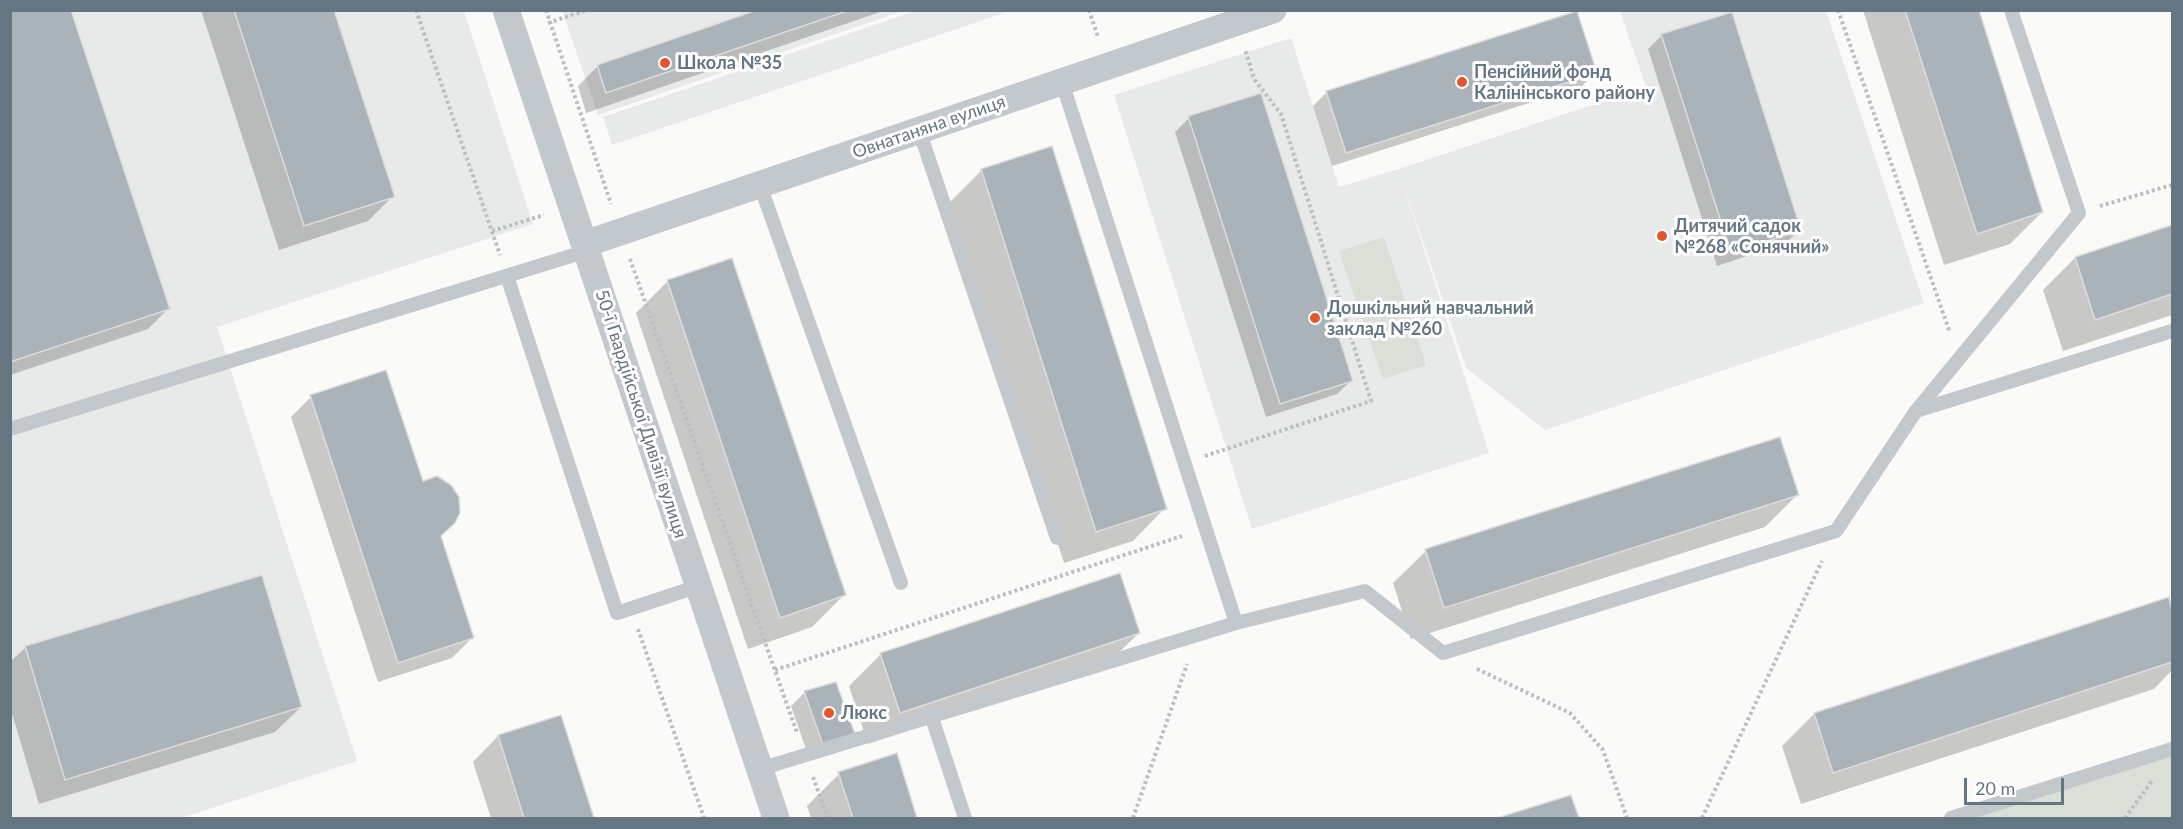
<!DOCTYPE html>
<html>
<head>
<meta charset="utf-8">
<style>
  body { margin:0 }
  #map { position:relative; width:2183px; height:829px; overflow:hidden; background:#fafaf8; font-family:Lato,sans-serif }
  canvas { display:block }
  .frame { position:absolute; inset:0; border:12px solid #657683; pointer-events:none }
  .scale { position:absolute; left:1964px; top:778px; width:100px; height:27px; box-sizing:border-box; border:3px solid #657683; border-top:0; padding-left:8px; font-size:18px; line-height:21px; white-space:nowrap; color:#657683; -webkit-text-stroke:4px #fff; paint-order:stroke }
</style>
</head>
<body>
<div id="map">
<canvas width="2183" height="829"></canvas>
<div class="frame"></div>
<div class="scale">20 m</div>
</div>
<script>
const ctx = document.querySelector('canvas').getContext('2d');
ctx.lineJoin = 'round';
function fill(path, color) { ctx.fillStyle = color; ctx.fill(path, 'evenodd'); }
const toPath = rows => new Path2D(rows.map(r => 'M' + r).join(''));
function trace(path, color, width, dash) { ctx.strokeStyle = color; ctx.lineWidth = width; ctx.lineCap = dash ? 'butt' : 'round'; ctx.setLineDash(dash || []); ctx.stroke(path); }
function label(font, color, halo, rows, align = 'center') {
  ctx.font = font + ' Lato,sans-serif'; ctx.lineWidth = 6; ctx.setLineDash([]); ctx.textBaseline = 'middle'; ctx.strokeStyle = halo; ctx.fillStyle = color; for (const [text, x, y, turn = 0] of rows) {
    ctx.save(); ctx.translate(x, y); ctx.rotate((+turn || 0) * Math.PI / 180); ctx.textAlign = isNaN(turn) ? turn : align; if (halo) ctx.strokeText(text, 0, 0); ctx.fillText(text, 0, 0); ctx.restore();
  }
}
const built = toPath([
  [562,10,903,11,598,115],
  [918,10,1010,11,612,145,603,117],
  [10,11,464,11,533,224,217,327,357,761,181,818,11,818],
  [1620,11,1826,11,1924,303,1545,430,1466,368,1402,180,1489,453,1252,529,1114,95,1291,38,1339,187,1399,169,1646,87]
]);
const green = toPath([
  [1384,237,1426,365,1383,379,1339,251],
  [2172,750,2172,818,1971,818]
]);
const shadow = toPath([
  [10,10,168,309,148,329,10,375],
  [201,10,332,10,393,196,368,221,279,250],
  [761,10,886,10,586,113,578,86,598,66],
  [1863,10,1978,10,2042,212,2010,244,1944,265],
  [1662,35,1800,229,1786,243,1717,266,1648,49],
  [1596,72,1582,86,1332,166,1313,106,1327,92],
  [1189,118,1351,381,1337,394,1266,417,1175,132],
  [1051,148,1165,508,1133,541,1064,563,949,203,981,171],
  [2172,226,2172,315,2063,351,2043,290,2075,258],
  [668,281,844,595,812,627,748,649,636,313],
  [311,397,422,483,472,638,452,658,378,682,291,417],
  [1797,495,1765,527,1411,639,1393,583,1426,551],
  [261,577,301,707,275,732,39,804,10,707,10,662,25,648],
  [2168,599,2172,615,2172,670,2154,689,1801,804,1782,746,1814,714],
  [1139,633,1106,665,868,744,849,686,881,654],
  [805,692,853,734,809,758,791,706],
  [560,717,593,818,491,818,473,762,498,736],
  [896,755,916,818,811,818,807,806,839,774],
  [1570,797,1577,818,1502,818]
]);
const building = toPath([
  [10,10,71,10,170,309,10,362,10,10],
  [234,10,334,10,395,197,304,226,234,10],
  [757,10,850,10,606,93,597,65,757,10],
  [1905,10,1979,10,2043,212,1977,234,1905,10],
  [1577,11,1597,73,1346,153,1326,91,1577,11],
  [1732,12,1801,230,1731,253,1661,34,1732,12],
  [1261,93,1353,381,1280,404,1188,116,1261,93],
  [1052,146,1167,509,1096,532,981,169,1052,146],
  [2172,225,2172,294,2095,320,2075,257,2172,225],
  [732,258,846,595,780,618,667,280,732,258],
  [386,370,423,481,437,476,451,485,459,497,460,513,455,523,441,536,474,638,398,663,310,395,386,370],
  [1780,437,1799,495,1444,608,1425,549,1780,437],
  [1120,573,1140,633,900,713,880,653,1120,573],
  [262,575,302,707,65,780,25,646,262,575],
  [2169,597,2172,610,2172,662,1833,773,1814,713,2169,597],
  [836,682,855,734,823,745,804,691,836,682],
  [561,715,594,818,524,818,498,735,561,715],
  [897,753,917,818,853,818,838,772,897,753],
  [1571,795,1579,818,1497,818,1571,795]
]);
const path = toPath([
  [416,10,500,255],
  [546,10,611,204],
  [1089,10,1098,37],
  [1838,10,1950,333],
  [548,23,587,10],
  [2100,206,2172,185],
  [492,231,544,215],
  [630,259,797,733],
  [1205,456,1371,401,1281,114,1254,79,1245,49],
  [638,629,704,818],
  [1477,669,1570,713,1603,750,1627,818],
  [775,670,1182,536],
  [813,777,828,818],
  [1133,818,1187,664],
  [1702,818,1822,561],
  [2125,818,2152,781]
]);
const service = toPath([
  [1062,82,1236,623],
  [919,130,1057,538],
  [760,185,901,583],
  [507,276,617,613,699,586],
  [1916,411,2079,213,2011,10],
  [10,429,587,251],
  [931,715,965,818],
  [760,769,1236,623,1365,591,1443,653,1836,531,1916,411,2172,331],
  [1951,818,2172,749]
]);
const minor = toPath([
  [506,10,776,818],
  [585,244,1273,10]
]);
const markers = [
  [665,63,6,"#e4572e"],
  [1462,82,6,"#e4572e"],
  [1662,236,6,"#e4572e"],
  [1315,318,6,"#e4572e"],
  [829,713,6,"#e4572e"]
];
const poiNames = [
  ["Школа №35",677,63],
  ["Пенсійний фонд",1474,72],
  ["Калінінського району",1474,93],
  ["Дитячий садок",1674,226],
  ["№268 «Сонячний»",1674,247],
  ["Дошкільний навчальний",1327,308],
  ["заклад №260",1327,329],
  ["Люкс",841,713]
];
const streetNames = [
  ["Овнатаняна вулиця",929,127,-19],
  ["50-ї Гвардійської Дивізії вулиця",641,414,72]
];
fill(built, '#e8e9e9');
fill(green, '#dadfd7');
fill(shadow, '#0003');
fill(building, '#aab3b9');
trace(building, '#dcdcda', 1.5);
trace(path, '#bbbfc2', 4, [3, 3]);
trace(service, '#c3c8cc', 14);
trace(minor, '#c3c8cc', 27);
for (const [x, y, r, color] of markers) { const dot = new Path2D(); dot.arc(x, y, r, 0, 2 * Math.PI); ctx.fillStyle = color; ctx.fill(dot); trace(dot, '#fff', 2); }
label('bold 18px', '#657683', '#fff', poiNames, 'left');
label('18px', '#657683', '#fff', streetNames);
</script>
</body>
</html>
